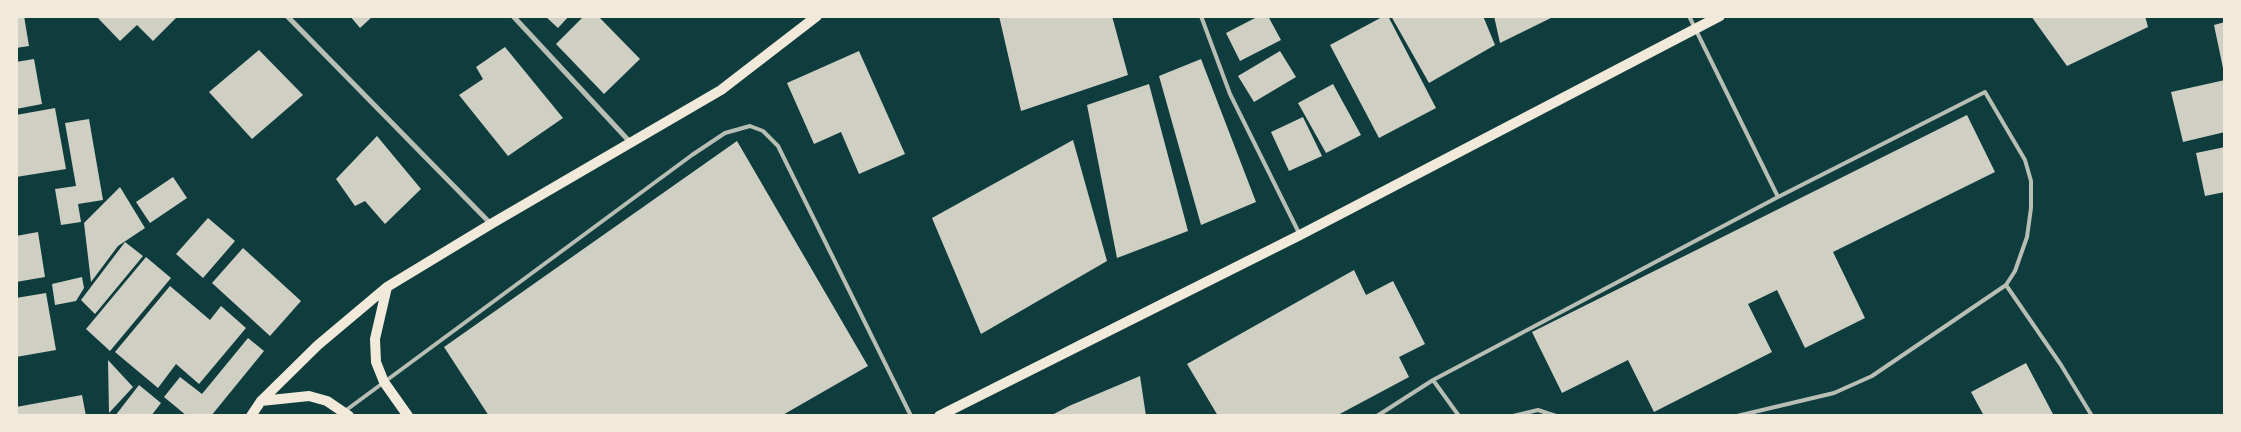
<!DOCTYPE html>
<html>
<head>
<meta charset="utf-8">
<style>
  body { margin:0 }
  #map { position:relative; width:2241px; height:432px; overflow:hidden; background:#0f3d3e; font-family:"Noto Serif",serif }
  canvas { display:block }
  .frame { position:absolute; inset:0; border:18px solid #f1e9da; pointer-events:none }
</style>
</head>
<body>
<div id="map">
<canvas width="2241" height="432"></canvas>
<div class="frame"></div>
</div>
<script>
const ctx = document.querySelector('canvas').getContext('2d');
ctx.lineJoin = 'round';
function fill(path, color) { ctx.fillStyle = color; ctx.fill(path, 'evenodd'); }
const toPath = rows => new Path2D(rows.map(r => 'M' + r).join(''));
function trace(path, color, width, dash) { ctx.strokeStyle = color; ctx.lineWidth = width; ctx.lineCap = dash ? 'butt' : 'round'; ctx.setLineDash(dash || []); ctx.stroke(path); }
const building = toPath([
  [16,16,24,16,29,46,16,48],
  [96,16,178,16,153,41,137,25,120,41],
  [350,16,373,16,360,28],
  [545,16,569,16,558,28],
  [584,16,598,16,640,59,604,94,556,44],
  [999,16,1112,16,1128,75,1021,111],
  [1259,16,1268,16,1281,40,1240,61,1226,33],
  [1384,16,1388,16,1436,108,1379,138,1330,45],
  [1391,16,1483,16,1495,45,1429,83],
  [1494,16,1555,16,1500,43],
  [2031,16,2145,16,2148,27,2067,66],
  [2225,22,2225,73,2224,73,2214,25],
  [505,47,563,118,508,156,459,95,483,79,476,67],
  [259,50,303,95,252,139,209,92],
  [859,51,905,154,859,174,841,132,814,144,787,83],
  [1280,51,1296,77,1254,102,1238,76],
  [34,59,42,104,16,109,16,62],
  [1201,59,1256,202,1201,225,1159,76],
  [2225,80,2225,132,2183,142,2171,92],
  [1149,84,1188,231,1117,258,1087,105],
  [1333,84,1361,135,1326,153,1298,103],
  [55,108,66,169,16,177,16,115],
  [1967,115,1995,172,1833,252,1865,318,1805,348,1777,290,1748,304,1772,352,1654,412,1628,360,1562,393,1532,332],
  [1303,117,1322,156,1289,171,1271,132],
  [89,119,103,200,78,204,81,222,61,225,55,189,76,186,65,123],
  [377,136,421,189,385,224,365,201,355,206,336,179],
  [1073,140,1107,261,981,334,932,218],
  [737,141,868,366,781,416,489,416,444,347],
  [2225,147,2225,192,2205,196,2196,153],
  [173,177,187,198,150,223,136,202],
  [120,187,145,228,118,246,91,282,84,223],
  [208,218,235,241,203,278,176,254],
  [38,232,45,277,16,282,16,236],
  [125,242,143,256,95,314,81,300],
  [243,248,301,301,270,336,212,283],
  [146,257,171,278,110,351,86,329],
  [1354,270,1366,295,1393,281,1425,344,1399,357,1409,377,1336,416,1218,416,1187,364],
  [82,277,84,288,76,301,55,305,52,284],
  [170,286,210,320,221,306,246,328,199,384,176,364,158,388,115,352],
  [46,293,56,350,16,357,16,298],
  [248,338,264,351,211,416,187,416,164,397,180,377,202,394],
  [108,360,133,387,109,413],
  [2026,363,2054,416,1984,416,1971,392],
  [1140,376,1146,416,1050,416,1069,406],
  [139,385,161,403,151,416,115,416],
  [82,395,86,416,16,416,16,407]
]);
const service = toPath([
  [1201,16,1230,94,1300,235],
  [1689,16,1778,197],
  [2006,285,2061,365,2092,416],
  [345,411,692,155,725,133,750,126,763,131,778,146,911,416],
  [1377,416,1433,380],
  [1459,416,1433,380,1778,197,1985,92,2025,160,2031,181,2031,208,2027,237,2015,271,2006,285,1872,376,1834,393,1737,416],
  [1513,416,1538,410,1556,416]
]);
const minor = toPath([
  [287,16,491,224],
  [513,16,630,142]
]);
const secondary = toPath([
  [387,287,375,339,376,362,384,382,408,416],
  [261,401,309,396,327,401,349,416],
  [251,416,261,401,318,345,387,287,491,224,721,90,817,16],
  [939,416,1300,235,1720,16]
]);
fill(building, '#cfcfc3');
trace(service, '#b8beb3', 4);
trace(minor, '#b8beb3', 5);
trace(secondary, '#f1e9da', 10);
</script>
</body>
</html>
